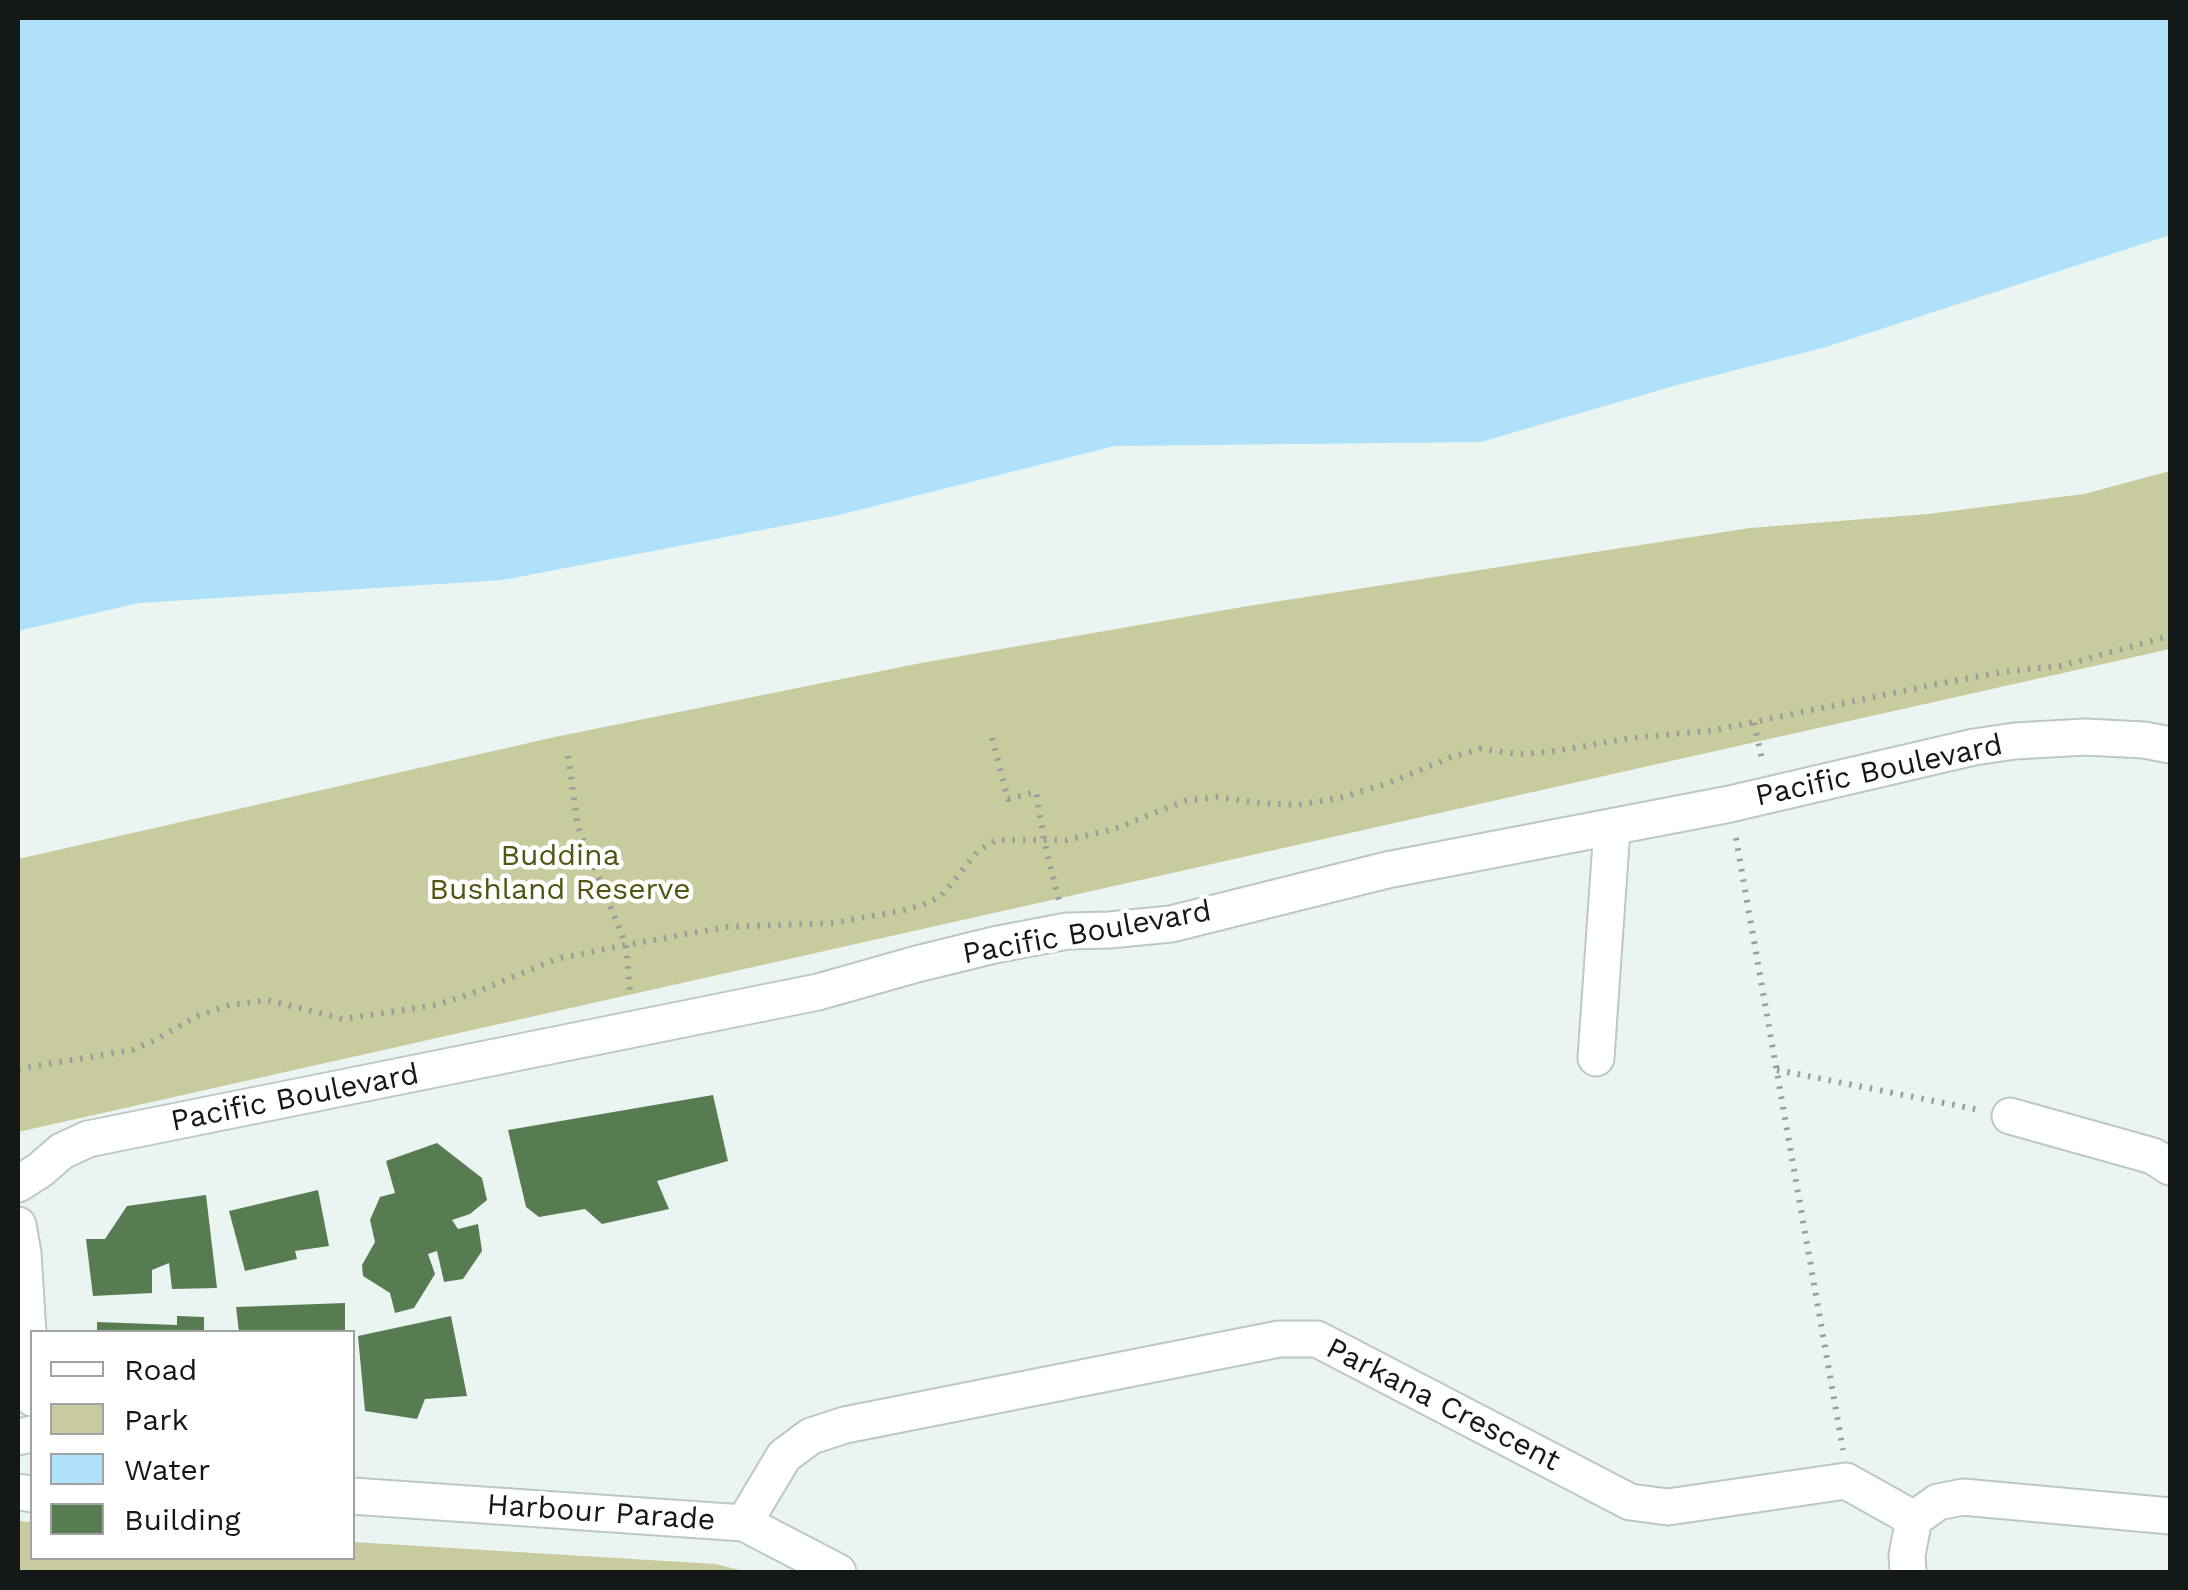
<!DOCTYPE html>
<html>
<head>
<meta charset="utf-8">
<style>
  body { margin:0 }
  #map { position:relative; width:2188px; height:1590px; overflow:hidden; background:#eaf5f1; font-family:"Work Sans",sans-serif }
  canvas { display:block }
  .frame { position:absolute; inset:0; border:20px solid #141816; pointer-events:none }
  .legend { position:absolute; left:30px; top:1330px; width:325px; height:230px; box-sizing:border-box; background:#fff; border:2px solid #a1a3a2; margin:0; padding:12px 18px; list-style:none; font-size:30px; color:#141816 }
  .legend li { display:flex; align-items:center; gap:20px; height:50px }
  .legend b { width:50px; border:2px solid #a1a3a2 }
</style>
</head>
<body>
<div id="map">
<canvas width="2188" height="1590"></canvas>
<div class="frame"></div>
<ul class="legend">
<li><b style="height:12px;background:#fff"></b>Road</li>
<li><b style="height:28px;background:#c8cb9e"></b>Park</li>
<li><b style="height:28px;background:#afe1fa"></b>Water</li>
<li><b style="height:28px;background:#587c51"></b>Building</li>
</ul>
</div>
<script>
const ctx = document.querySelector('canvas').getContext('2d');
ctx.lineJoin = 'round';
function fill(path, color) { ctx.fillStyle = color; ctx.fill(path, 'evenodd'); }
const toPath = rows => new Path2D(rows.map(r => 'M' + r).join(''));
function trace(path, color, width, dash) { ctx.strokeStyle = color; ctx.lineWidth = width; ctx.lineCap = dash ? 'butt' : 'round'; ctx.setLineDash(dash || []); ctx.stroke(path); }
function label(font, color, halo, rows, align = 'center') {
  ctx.font = font + ' "Work Sans",sans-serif'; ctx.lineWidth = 9; ctx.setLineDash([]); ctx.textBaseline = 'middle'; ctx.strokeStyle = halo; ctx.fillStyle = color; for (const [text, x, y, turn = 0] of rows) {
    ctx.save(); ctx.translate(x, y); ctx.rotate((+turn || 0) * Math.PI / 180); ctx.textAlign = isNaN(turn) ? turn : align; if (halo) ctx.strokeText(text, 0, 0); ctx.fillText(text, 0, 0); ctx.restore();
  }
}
const green = toPath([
  [2170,471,2170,649,18,1132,18,859,555,737,921,663,1248,606,1750,528,1928,514,2084,494],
  [18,1521,32,1522,32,1558,352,1558,353,1542,715,1564,748,1572,18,1572]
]);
const water = toPath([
  [18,18,2170,18,2170,235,1826,347,1677,385,1481,442,1115,446,839,515,503,580,139,603,18,631]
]);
const building = toPath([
  [713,1095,728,1161,657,1181,669,1209,602,1224,585,1209,539,1217,526,1207,508,1130],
  [437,1143,482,1178,487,1200,470,1214,452,1220,458,1229,478,1224,482,1251,463,1279,444,1282,437,1251,428,1254,435,1274,414,1308,395,1313,390,1293,363,1276,362,1265,375,1242,370,1220,380,1197,395,1193,386,1161],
  [318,1190,329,1246,295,1251,297,1259,245,1271,229,1211],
  [206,1195,217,1288,172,1289,169,1263,152,1270,152,1293,93,1296,86,1239,105,1239,127,1206],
  [345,1303,345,1332,239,1332,236,1307],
  [177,1316,204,1317,204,1332,97,1332,97,1322,177,1325],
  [451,1316,467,1396,425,1399,417,1419,365,1411,358,1336]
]);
const path = toPath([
  [1754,723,1763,764],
  [992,738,1008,799,1036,792,1044,840,1059,901],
  [568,756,578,827,626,945,630,994],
  [1736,838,1843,1450],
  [18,1069,132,1050,155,1040,197,1016,230,1005,267,1000,343,1019,436,1005,476,992,556,959,626,945,726,927,834,923,904,910,923,905,941,896,978,851,996,840,1067,840,1114,829,1185,801,1217,797,1259,803,1297,805,1339,798,1389,783,1452,757,1480,749,1518,754,1549,752,1631,738,1715,730,1937,684,2002,672,2060,666,2170,636],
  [1777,1070,1980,1110]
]);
const minor = toPath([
  [1596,1058,1612,828],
  [2010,1116,2153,1156,2170,1167],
  [18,1184,40,1170,62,1151,88,1139,818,992,917,964,994,945,1067,931,1109,930,1171,924,1387,870,1730,804,1974,747,2015,741,2085,737,2144,740,2170,745],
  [18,1225,23,1253,32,1398],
  [18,1437,32,1434],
  [18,1492,32,1494],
  [352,1496,744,1523,838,1572],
  [744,1523,784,1456,811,1436,845,1425,1279,1339,1317,1339,1630,1502,1668,1507,1846,1481,1914,1519,1938,1502,1963,1497,2170,1516],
  [1908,1572,1907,1555,1914,1519]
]);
const streetNames = [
  ["Pacific Boulevard",1879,771,-12],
  ["Pacific Boulevard",1087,933,-10],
  ["Pacific Boulevard",295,1098,-11],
  ["Parkana Crescent",1443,1405,27],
  ["Harbour Parade",601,1513,4]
];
const parkNames = [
  ["Buddina",560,856],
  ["Bushland Reserve",560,890]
];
fill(green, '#c8cb9e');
fill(water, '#afe1fa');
fill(building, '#587c51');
trace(minor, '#bdc7c3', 39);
trace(path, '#969f9b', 6, [2.5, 8]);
trace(minor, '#fff', 35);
label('30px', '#141816', '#fff', streetNames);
label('30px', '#545512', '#fff', parkNames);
</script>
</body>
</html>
